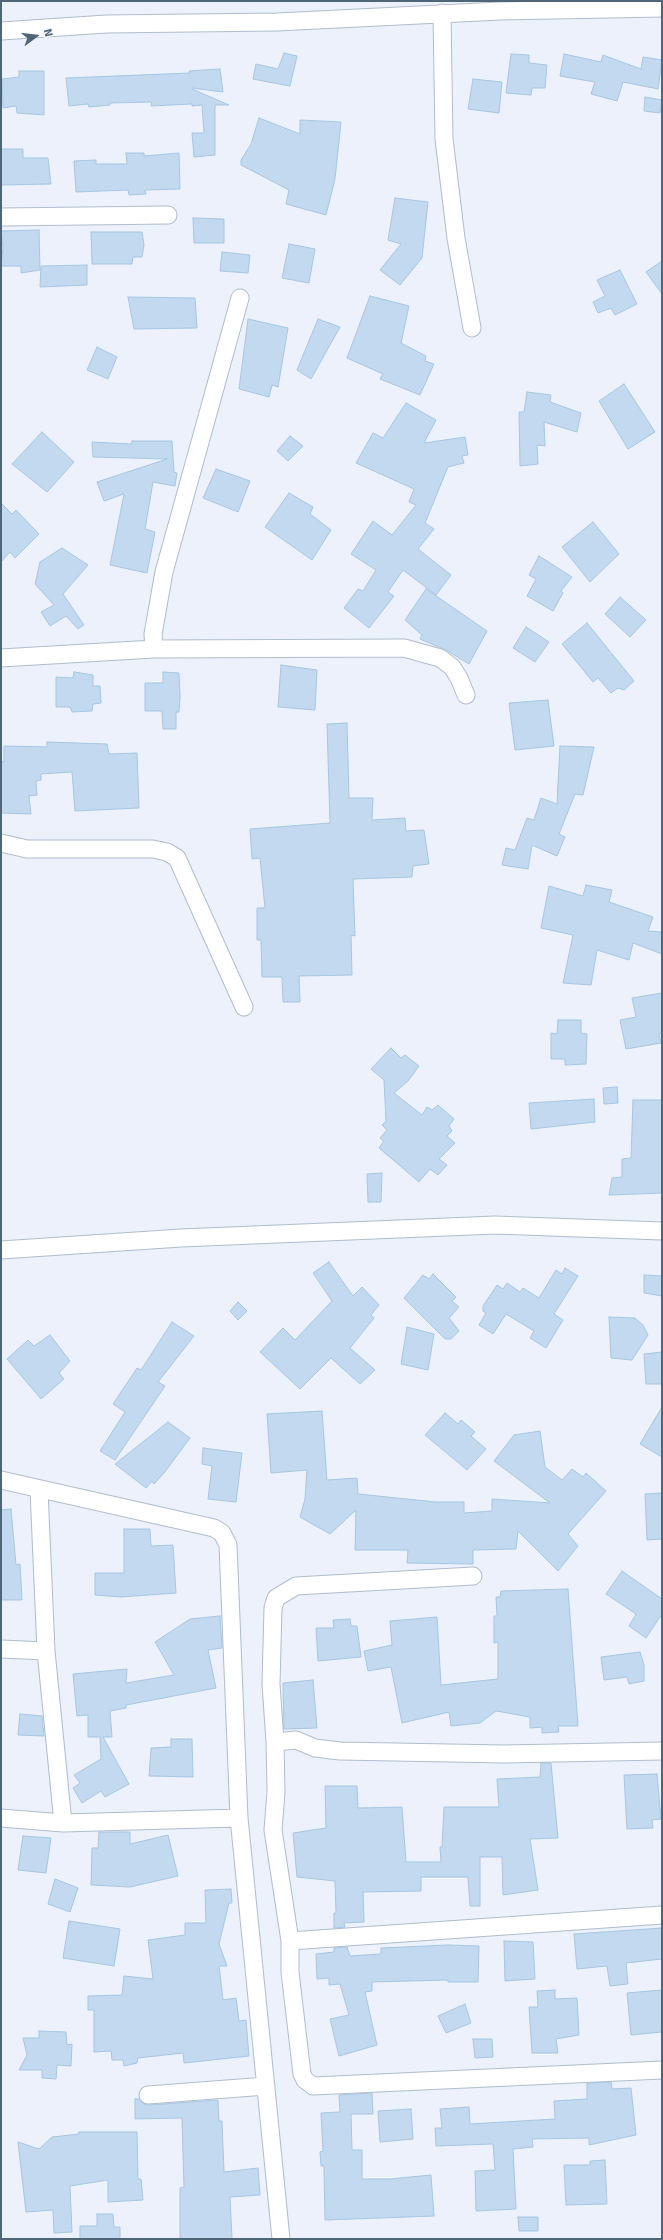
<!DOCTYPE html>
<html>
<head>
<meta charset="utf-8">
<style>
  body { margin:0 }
  #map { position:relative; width:663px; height:2240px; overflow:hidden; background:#ecf1fc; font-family:Signika,sans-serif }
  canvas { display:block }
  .frame { position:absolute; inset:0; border:2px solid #4f6578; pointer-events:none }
  .north { position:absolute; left:16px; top:16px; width:40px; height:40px; -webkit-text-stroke:3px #f3f6fe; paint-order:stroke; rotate:75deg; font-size:11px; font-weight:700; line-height:16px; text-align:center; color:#4f6578 }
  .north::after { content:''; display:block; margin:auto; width:14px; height:18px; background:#4f6578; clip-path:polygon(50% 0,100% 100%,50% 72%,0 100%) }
</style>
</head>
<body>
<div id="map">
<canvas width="663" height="2240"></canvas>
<div class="frame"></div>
<div class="north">N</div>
</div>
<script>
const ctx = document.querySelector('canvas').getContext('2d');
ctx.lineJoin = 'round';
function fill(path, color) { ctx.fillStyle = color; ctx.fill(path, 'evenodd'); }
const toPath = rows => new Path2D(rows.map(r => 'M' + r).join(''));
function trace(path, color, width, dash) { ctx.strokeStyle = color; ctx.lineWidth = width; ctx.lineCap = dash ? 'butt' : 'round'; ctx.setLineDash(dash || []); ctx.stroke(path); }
const building = toPath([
  [284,53,297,56,290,86,253,79,256,64,278,69,284,53],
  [511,54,529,55,529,63,547,65,545,88,532,88,531,95,506,93,511,54],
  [564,54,601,62,603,55,641,69,643,57,662,60,658,89,623,82,617,101,591,94,595,82,560,76,564,54],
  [220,69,223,92,192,88,192,89,229,105,215,105,215,155,194,157,192,133,204,133,202,105,192,106,192,104,151,106,152,102,110,103,110,105,89,107,88,104,69,106,66,78,190,73,189,71,220,69],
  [19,71,44,71,44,115,17,113,16,106,3,108,2,79,19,77,19,71],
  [473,79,502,82,499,113,468,109,473,79],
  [645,97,662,100,660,113,644,111,645,97],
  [259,118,300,134,300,120,341,122,335,179,326,215,286,204,289,190,241,165,241,160,251,144,259,118],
  [1,149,23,149,23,158,48,158,51,184,1,185,1,149],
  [126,153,144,153,144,156,179,153,180,189,145,190,146,194,129,195,128,190,76,192,74,161,96,160,96,164,127,164,126,153],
  [395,198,428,202,422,258,400,285,380,270,401,244,388,240,395,198],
  [193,218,224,219,224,243,194,243,193,218],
  [39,230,40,270,21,273,21,266,1,266,3,248,1,231,39,230],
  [91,232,142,232,144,245,142,257,133,257,132,264,92,264,91,232],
  [289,244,315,249,309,283,282,278,289,244],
  [222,252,250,255,248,273,220,271,222,252],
  [662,261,662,294,646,272,662,261],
  [87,265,87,285,40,287,41,266,87,265],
  [620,270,637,304,615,315,611,308,598,313,593,302,605,296,597,280,620,270],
  [370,296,409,306,401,343,426,356,425,361,434,364,420,395,380,379,383,374,347,358,370,296],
  [128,297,195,298,197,328,134,329,128,297],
  [248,319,288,328,278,387,272,385,269,397,239,389,248,319],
  [318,319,340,327,311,379,297,370,318,319],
  [97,347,117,357,108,379,87,370,97,347],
  [624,384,655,432,628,449,599,401,624,384],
  [527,392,551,395,550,402,581,413,577,432,544,422,545,446,537,445,538,464,520,466,519,412,524,412,527,392],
  [406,403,436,420,424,443,465,437,468,455,462,456,464,463,448,467,425,523,434,529,418,549,451,575,436,595,403,570,388,592,394,596,369,628,344,608,358,589,363,591,376,570,351,554,373,521,392,535,416,505,409,502,414,489,356,463,373,433,383,438,406,403],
  [42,432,74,462,47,492,12,464,42,432],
  [290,436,303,446,288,461,277,451,290,436],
  [132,441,172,441,174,472,177,473,175,486,153,482,145,529,155,532,147,573,110,565,124,494,104,501,97,482,167,459,93,457,92,442,132,444,132,441],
  [216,469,250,481,238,512,203,498,216,469],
  [289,493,313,507,310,514,331,530,312,560,265,527,289,493],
  [1,503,12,514,16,510,39,534,15,558,10,552,1,562,1,503],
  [593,522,619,554,590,582,562,547,593,522],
  [62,548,88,565,63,594,84,625,78,629,66,616,50,626,41,612,54,605,35,584,40,562,62,548],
  [539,556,572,577,561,591,563,593,553,611,527,596,536,579,529,575,539,556],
  [426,589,487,631,469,664,446,650,420,639,422,635,405,620,426,589],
  [620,597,646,620,630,637,605,614,620,597],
  [587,623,634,681,624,690,618,688,611,693,598,678,593,682,562,644,587,623],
  [526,627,549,642,535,662,513,648,526,627],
  [281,665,317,670,315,710,278,707,281,665],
  [74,672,93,675,93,686,100,686,101,703,93,704,92,711,72,712,70,707,56,707,56,677,73,678,74,672],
  [163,672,179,673,180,697,179,712,176,712,176,729,163,729,162,711,145,711,145,683,163,683,163,672],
  [548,700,554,746,515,750,509,703,548,700],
  [347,723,349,798,373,798,372,820,405,818,406,831,424,830,429,864,413,866,412,877,353,879,355,936,351,935,352,975,299,976,300,1002,283,1002,282,977,262,977,261,940,257,940,257,908,265,908,260,858,252,859,250,829,330,823,327,724,347,723],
  [47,742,107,744,109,754,137,753,139,808,75,811,72,772,41,774,41,780,36,781,37,795,29,796,31,814,1,813,1,761,4,762,4,746,47,747,47,742],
  [560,746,594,747,583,795,575,794,559,834,565,837,557,856,532,845,528,869,502,865,506,848,515,850,527,818,534,820,541,798,557,804,560,746],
  [586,885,612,890,609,902,653,917,648,931,662,932,662,954,633,943,629,960,597,950,591,985,563,983,573,935,541,928,549,886,583,896,586,885],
  [662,993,662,1033,659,1034,661,1043,626,1049,620,1020,636,1017,632,998,662,993],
  [558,1020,581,1020,581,1033,587,1034,586,1064,565,1065,565,1059,551,1059,551,1033,557,1034,558,1020],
  [391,1048,401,1058,405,1055,419,1066,408,1081,394,1093,422,1115,427,1107,432,1110,438,1105,454,1119,449,1126,452,1131,447,1136,455,1143,439,1159,447,1165,438,1175,430,1169,419,1182,379,1148,384,1141,380,1138,387,1130,382,1125,386,1121,384,1080,371,1069,391,1048],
  [617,1087,618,1103,604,1104,603,1088,617,1087],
  [594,1099,595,1122,531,1129,529,1103,594,1099],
  [633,1100,662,1100,662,1193,609,1195,612,1178,622,1177,622,1159,631,1158,633,1100],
  [382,1173,381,1202,368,1202,367,1174,382,1173],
  [329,1262,353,1296,362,1287,379,1305,371,1315,374,1318,350,1348,375,1370,360,1384,331,1358,300,1389,260,1352,283,1328,295,1340,332,1301,313,1273,329,1262],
  [565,1268,578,1276,554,1314,563,1320,546,1348,530,1338,534,1331,506,1314,493,1334,479,1325,486,1313,483,1311,483,1306,497,1285,503,1289,507,1283,520,1292,523,1288,539,1298,556,1270,562,1274,565,1268],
  [433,1274,456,1297,452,1301,459,1307,449,1318,459,1331,451,1339,445,1339,404,1298,423,1275,429,1279,433,1274],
  [644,1275,662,1276,662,1296,644,1293,644,1275],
  [238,1302,247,1311,238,1320,230,1311,238,1302],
  [609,1317,635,1318,643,1325,648,1335,632,1360,611,1358,609,1317],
  [172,1322,194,1336,158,1382,165,1386,115,1460,100,1451,125,1412,113,1404,137,1368,141,1370,172,1322],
  [407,1327,434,1334,428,1370,401,1364,407,1327],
  [50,1335,70,1361,59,1373,64,1379,41,1399,7,1359,28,1340,34,1346,50,1335],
  [662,1352,662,1384,646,1384,644,1354,662,1352],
  [662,1407,662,1457,640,1444,662,1407],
  [322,1411,327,1480,357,1478,358,1494,436,1502,464,1502,464,1513,492,1511,492,1499,550,1503,494,1461,514,1435,540,1431,545,1467,562,1480,572,1469,583,1477,586,1473,606,1491,568,1534,578,1546,558,1571,518,1531,516,1549,473,1550,473,1564,407,1563,408,1550,355,1550,356,1510,330,1534,300,1517,305,1499,307,1470,271,1473,267,1414,322,1411],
  [445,1413,458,1424,461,1420,475,1432,471,1436,486,1449,467,1470,425,1435,445,1413],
  [168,1422,190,1438,164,1473,154,1484,152,1481,146,1488,115,1464,168,1422],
  [203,1448,242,1453,236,1502,208,1499,212,1466,202,1464,203,1448],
  [662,1493,662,1539,647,1540,645,1494,662,1493],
  [11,1509,16,1565,20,1564,22,1600,1,1600,1,1510,11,1509],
  [124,1529,150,1529,151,1546,173,1545,176,1593,121,1597,95,1595,95,1573,124,1573,124,1529],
  [622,1571,662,1599,662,1614,646,1638,629,1626,636,1614,606,1594,622,1571],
  [568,1589,578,1726,558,1726,559,1732,542,1733,542,1727,530,1728,530,1717,496,1711,480,1723,451,1726,449,1712,402,1723,391,1667,368,1671,364,1651,392,1645,390,1621,437,1617,441,1685,498,1679,498,1642,494,1643,494,1616,497,1616,496,1597,500,1597,501,1591,568,1589],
  [220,1616,222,1648,208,1650,216,1688,126,1705,126,1708,110,1711,112,1737,103,1737,129,1784,105,1797,101,1791,82,1803,73,1788,80,1783,74,1775,101,1759,100,1737,88,1737,88,1715,77,1716,73,1674,127,1669,126,1683,174,1675,155,1642,190,1619,220,1616],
  [350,1619,351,1626,357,1626,361,1657,318,1661,316,1628,334,1628,333,1620,350,1619],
  [640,1652,644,1665,644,1681,629,1684,627,1677,604,1680,601,1657,640,1652],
  [313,1680,317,1728,284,1729,283,1683,313,1680],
  [20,1714,42,1716,44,1736,18,1735,20,1714],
  [171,1739,192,1739,193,1777,149,1776,151,1748,171,1747,171,1739],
  [541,1763,551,1763,558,1838,530,1839,538,1890,503,1895,502,1857,480,1857,480,1906,470,1906,468,1877,421,1877,421,1891,363,1892,364,1922,344,1923,345,1927,334,1928,334,1913,336,1913,335,1881,297,1877,293,1833,326,1828,325,1786,357,1786,358,1808,402,1807,406,1862,441,1862,440,1847,442,1847,444,1807,499,1807,497,1779,540,1777,541,1763],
  [657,1774,661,1819,652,1820,653,1828,627,1829,624,1775,657,1774],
  [99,1832,130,1832,130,1844,168,1835,178,1876,130,1887,91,1885,92,1848,98,1848,99,1832],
  [23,1836,51,1838,46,1873,18,1870,23,1836],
  [55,1879,78,1888,70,1912,48,1904,55,1879],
  [231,1889,232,1903,229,1903,219,1944,227,1966,219,1966,223,2000,236,1998,239,2021,246,2020,249,2056,184,2063,183,2053,138,2058,137,2063,124,2066,123,2060,112,2060,111,2051,94,2052,94,2010,88,2010,88,1996,122,1995,124,1976,153,1979,148,1940,185,1935,185,1923,206,1923,205,1890,231,1889],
  [69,1921,120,1929,114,1966,63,1958,69,1921],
  [662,1928,662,1959,626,1963,628,1984,610,1986,607,1966,577,1969,574,1934,662,1928],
  [504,1941,533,1942,535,1979,505,1981,504,1941],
  [448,1945,479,1946,478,1982,448,1982,448,1980,372,1982,372,1991,365,1992,377,2045,339,2056,330,2019,349,2015,340,1984,329,1985,329,1978,317,1979,316,1954,334,1952,334,1948,347,1947,350,1956,381,1954,381,1948,448,1945],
  [555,1990,555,1999,577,1998,579,2035,556,2039,558,2053,532,2053,529,2007,538,2007,537,1991,555,1990],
  [662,1990,662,2032,631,2035,627,1993,662,1990],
  [465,2004,471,2023,446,2033,438,2016,465,2004],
  [39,2031,66,2032,67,2045,72,2044,71,2066,57,2065,56,2079,42,2078,42,2070,19,2070,27,2055,23,2038,39,2038,39,2031],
  [473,2039,492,2039,493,2057,475,2058,473,2039],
  [611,2082,612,2089,631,2088,636,2135,589,2145,589,2138,532,2139,533,2147,513,2149,516,2209,476,2211,475,2171,495,2170,493,2144,436,2146,435,2128,442,2128,440,2109,469,2107,470,2124,555,2119,554,2101,587,2099,587,2083,611,2082],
  [372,2093,373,2114,351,2114,352,2150,362,2150,362,2179,390,2179,431,2175,434,2216,325,2220,324,2166,321,2166,320,2152,323,2151,321,2113,340,2112,339,2095,372,2093],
  [135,2099,139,2099,143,2104,149,2105,218,2100,219,2121,222,2121,224,2172,258,2168,260,2195,230,2197,232,2239,180,2239,180,2188,184,2187,182,2118,135,2119,135,2099],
  [411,2109,413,2139,380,2142,378,2111,411,2109],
  [79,2132,137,2132,138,2179,141,2179,143,2200,108,2202,108,2180,70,2186,72,2232,54,2233,53,2210,26,2212,18,2142,39,2149,52,2137,79,2134,79,2132],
  [605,2160,607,2204,566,2205,564,2165,590,2165,590,2161,605,2160],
  [97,2214,113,2214,114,2227,120,2227,120,2239,80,2239,80,2226,97,2226,97,2214],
  [518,2217,538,2217,538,2231,519,2231,518,2217]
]);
const minor = toPath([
  [442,13,444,139,456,238,472,328],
  [1,31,107,24,277,22,500,11,662,8],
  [1,217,168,215],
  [154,649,153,634,164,572,240,298],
  [1,658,154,649,404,648,440,658,452,667,459,678,466,695],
  [1,843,27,849,153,849,167,852,177,858,244,1007],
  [1,1250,181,1238,495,1225,662,1231],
  [1,1480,214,1528,222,1533,228,1545,239,1818,281,2239],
  [39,1490,46,1651,63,1823],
  [473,1576,296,1586,276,1598,273,1608,271,1684,275,1742,296,1740,315,1748,340,1751,504,1754,662,1751],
  [1,1649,46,1651],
  [275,1742,276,1792,273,1830,290,1941],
  [1,1818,63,1823,239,1818],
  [662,1915,290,1941,290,1972,302,2074,305,2080,313,2086,662,2070],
  [148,2095,266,2086]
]);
fill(building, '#c3d9ef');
trace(building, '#a5c6e3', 1);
trace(minor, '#afbdcd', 19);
trace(minor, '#fff', 17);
</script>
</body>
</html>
